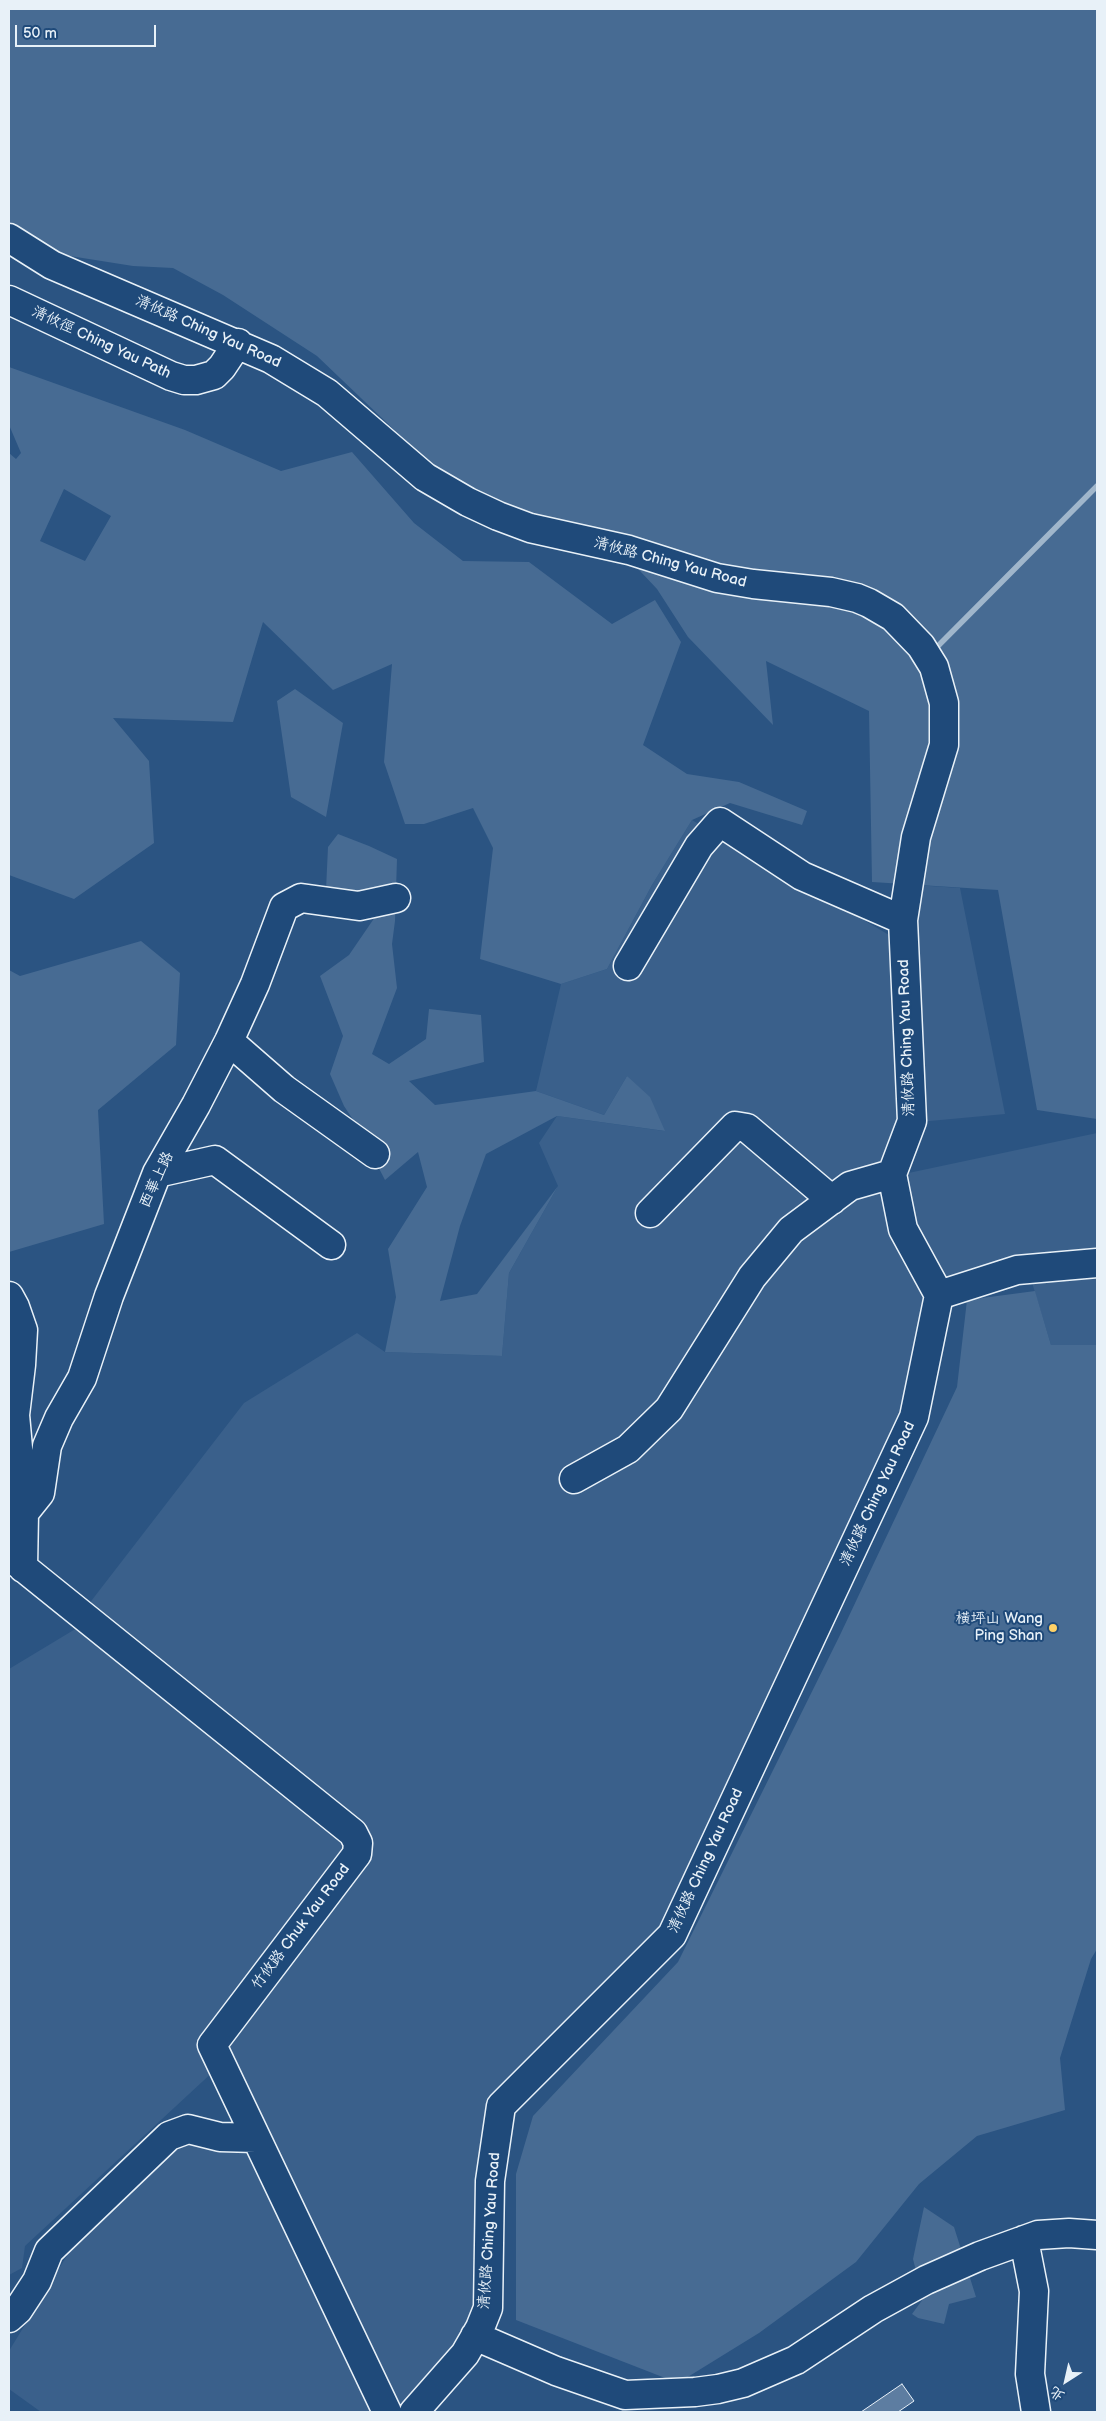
<!DOCTYPE html>
<html>
<head>
<meta charset="utf-8">
<style>
  body { margin:0 }
  #map { position:relative; width:1106px; height:2421px; overflow:hidden; background:#2b5482; font-family:"Balsamiq Sans","LXGW WenKai TC",sans-serif }
  canvas { display:block }
  .frame { position:absolute; inset:0; border:10px solid #e8f1f8; pointer-events:none }
  .north { position:absolute; left:1041px; top:2356px; width:50px; height:50px; -webkit-text-stroke:4px #1f4a7a; paint-order:stroke; rotate:215deg; font-size:14px; font-weight:700; line-height:20px; text-align:center; color:#e8f1f8 }
  .north::after { content:''; display:block; margin:auto; width:18px; height:22px; background:#e8f1f8; clip-path:polygon(50% 0,100% 100%,50% 72%,0 100%) }
  .scale { position:absolute; left:15px; top:25px; width:141px; height:22px; box-sizing:border-box; border:2px solid #e8f1f8; border-top:0; padding-left:6px; font-size:15px; line-height:18px; white-space:nowrap; color:#e8f1f8; -webkit-text-stroke:4px #1f4a7a; paint-order:stroke }
</style>
</head>
<body>
<div id="map">
<canvas width="1106" height="2421"></canvas>
<div class="frame"></div>
<div class="north">北</div>
<div class="scale">50 m</div>
</div>
<script>
const ctx = document.querySelector('canvas').getContext('2d');
ctx.lineJoin = 'round';
function fill(path, color) { ctx.fillStyle = color; ctx.fill(path, 'evenodd'); }
const toPath = rows => new Path2D(rows.map(r => 'M' + r).join(''));
function trace(path, color, width, dash) { ctx.strokeStyle = color; ctx.lineWidth = width; ctx.lineCap = dash ? 'butt' : 'round'; ctx.setLineDash(dash || []); ctx.stroke(path); }
function label(font, color, halo, rows, align = 'center') {
  ctx.font = font + ' "Balsamiq Sans","LXGW WenKai TC",sans-serif'; ctx.lineWidth = 4; ctx.setLineDash([]); ctx.textBaseline = 'middle'; ctx.strokeStyle = halo; ctx.fillStyle = color; for (const [text, x, y, turn = 0] of rows) {
    ctx.save(); ctx.translate(x, y); ctx.rotate((+turn || 0) * Math.PI / 180); ctx.textAlign = isNaN(turn) ? turn : align; if (halo) ctx.strokeText(text, 0, 0); ctx.fillText(text, 0, 0); ctx.restore();
  }
}
const built = toPath([
  [692,820,896,939,905,1120,885,1174,931,1296,907,1415,667,1931,494,2103,473,2325,404,2412,394,2412,220,2046,363,1856,85,1609,244,1403,357,1333,385,1352,502,1356,509,1273,558,1186,539,1143,557,1116,664,1131,627,1076,604,1115,536,1091,561,984,607,969,652,885],
  [915,885,960,888,1005,1114,919,1122],
  [1097,1133,1097,1255,942,1286,910,1226,899,1175],
  [1097,1270,1097,1345,1051,1345,1030,1276],
  [82,1625,350,1844,204,2044,216,2069,25,2246,22,2268,9,2275,9,1669],
  [172,2142,252,2145,379,2412,41,2412,9,2389,9,2351,85,2226]
]);
const green = toPath([
  [9,9,1097,9,1097,1119,1037,1110,998,890,872,882,869,711,766,661,773,725,688,637,657,589,608,537,476,508,317,356,223,295,173,268,133,266,51,253,9,229],
  [9,367,185,430,281,471,352,452,414,523,463,561,529,562,612,624,655,600,681,642,643,745,687,774,739,782,807,811,802,825,730,803,692,820,652,885,607,969,561,984,480,959,493,848,473,808,424,824,405,824,384,762,392,664,333,690,263,622,233,722,113,718,149,761,154,843,74,899,9,875,9,453,16,459,21,453,9,425],
  [64,489,111,516,85,561,40,541],
  [295,689,343,723,326,817,291,797,277,701],
  [338,834,369,846,397,859,395,921,392,944,397,988,372,1054,389,1064,426,1039,429,1009,481,1015,484,1062,409,1081,435,1105,536,1091,604,1115,627,1076,650,1097,665,1131,557,1116,486,1154,460,1226,440,1301,477,1294,558,1186,509,1273,502,1356,385,1352,396,1297,388,1249,427,1187,418,1152,385,1180,356,1124,344,1106,330,1074,343,1036,320,976,349,955,375,917,326,890,328,847],
  [141,941,180,973,176,1045,98,1110,104,1224,9,1252,9,970,20,976],
  [1035,1291,1051,1345,1097,1345,1097,1949,1091,1959,1060,2058,1065,2110,977,2136,919,2184,856,2262,759,2333,678,2383,516,2320,516,2174,533,2116,678,1962,840,1635,957,1387,967,1300],
  [924,2207,954,2227,976,2297,949,2304,944,2324,918,2318,912,2314,923,2299,913,2259]
]);
const stream = toPath([
  [933,651,1097,486]
]);
const building = toPath([
  [902,2384,914,2401,898,2412,861,2412,902,2384]
]);
const minor = toPath([
  [9,238,52,265,271,359,327,393,425,477,468,502,498,516,530,528,629,550,717,578,753,584,831,592,857,598,869,603,893,617,921,646,934,667,944,703,944,745,916,837,903,920,912,1121,892,1174,903,1229,939,1295,914,1417,672,1935,501,2106,490,2181,488,2308,480,2328,465,2354,414,2412],
  [9,300,171,376,184,380,196,380,214,375,222,367,238,343],
  [628,966,699,846,720,822,802,876,903,920],
  [229,1041,284,1089,375,1154],
  [157,1173,215,1160,331,1245],
  [650,1213,735,1126,747,1128,832,1200],
  [939,1295,1017,1270,1097,1263],
  [9,1296,15,1307,23,1330,21,1365,15,1415,24,1513],
  [574,1479,628,1449,669,1409,752,1277,791,1230,850,1186,892,1174],
  [9,1556,353,1833,358,1843,357,1854,212,2045,387,2412],
  [23,1568,24,1513,40,1493,47,1446,59,1418,82,1378,109,1296,157,1173,196,1105,229,1041,255,984,284,907,301,898,359,906,396,898],
  [1024,2240,1034,2291,1030,2374,1036,2412],
  [9,2318,18,2310,37,2281,49,2251,169,2136,188,2129,220,2137,256,2138],
  [475,2336,556,2371,625,2395,695,2392,718,2389,743,2383,796,2360,873,2309,926,2280,980,2256,1038,2235,1069,2233,1097,2235]
]);
const markers = [
  [1053,1628,5,"#ffd166"]
];
const streetNames = [
  ["清攸路 Ching Yau Road",208,332,24],
  ["清攸徑 Ching Yau Path",101,343,25],
  ["清攸路 Ching Yau Road",670,563,15],
  ["清攸路 Ching Yau Road",907,1038,-92],
  ["西華上路",157,1180,-65],
  ["清攸路 Ching Yau Road",878,1494,-65],
  ["清攸路 Ching Yau Road",706,1861,-65],
  ["竹攸路 Chuk Yau Road",301,1927,-53],
  ["清攸路 Ching Yau Road",490,2231,-86]
];
const poiNames = [
  ["橫坪山 Wang",1043,1619],
  ["Ping Shan",1043,1636]
];
fill(built, '#3a608b');
fill(green, '#476b93');
trace(stream, '#a0b6cb', 5.5);
fill(building, '#5d7da1');
trace(building, '#e8f1f8', 1);
trace(minor, '#e8f1f8', 31);
trace(minor, '#1f4a7a', 28);
for (const [x, y, r, color] of markers) { const dot = new Path2D(); dot.arc(x, y, r, 0, 2 * Math.PI); ctx.fillStyle = color; ctx.fill(dot); trace(dot, '#1f4a7a', 2); }
label('15px', '#e8f1f8', '#1f4a7a', streetNames);
label('15px', '#e8f1f8', '#1f4a7a', poiNames, 'right');
</script>
</body>
</html>
